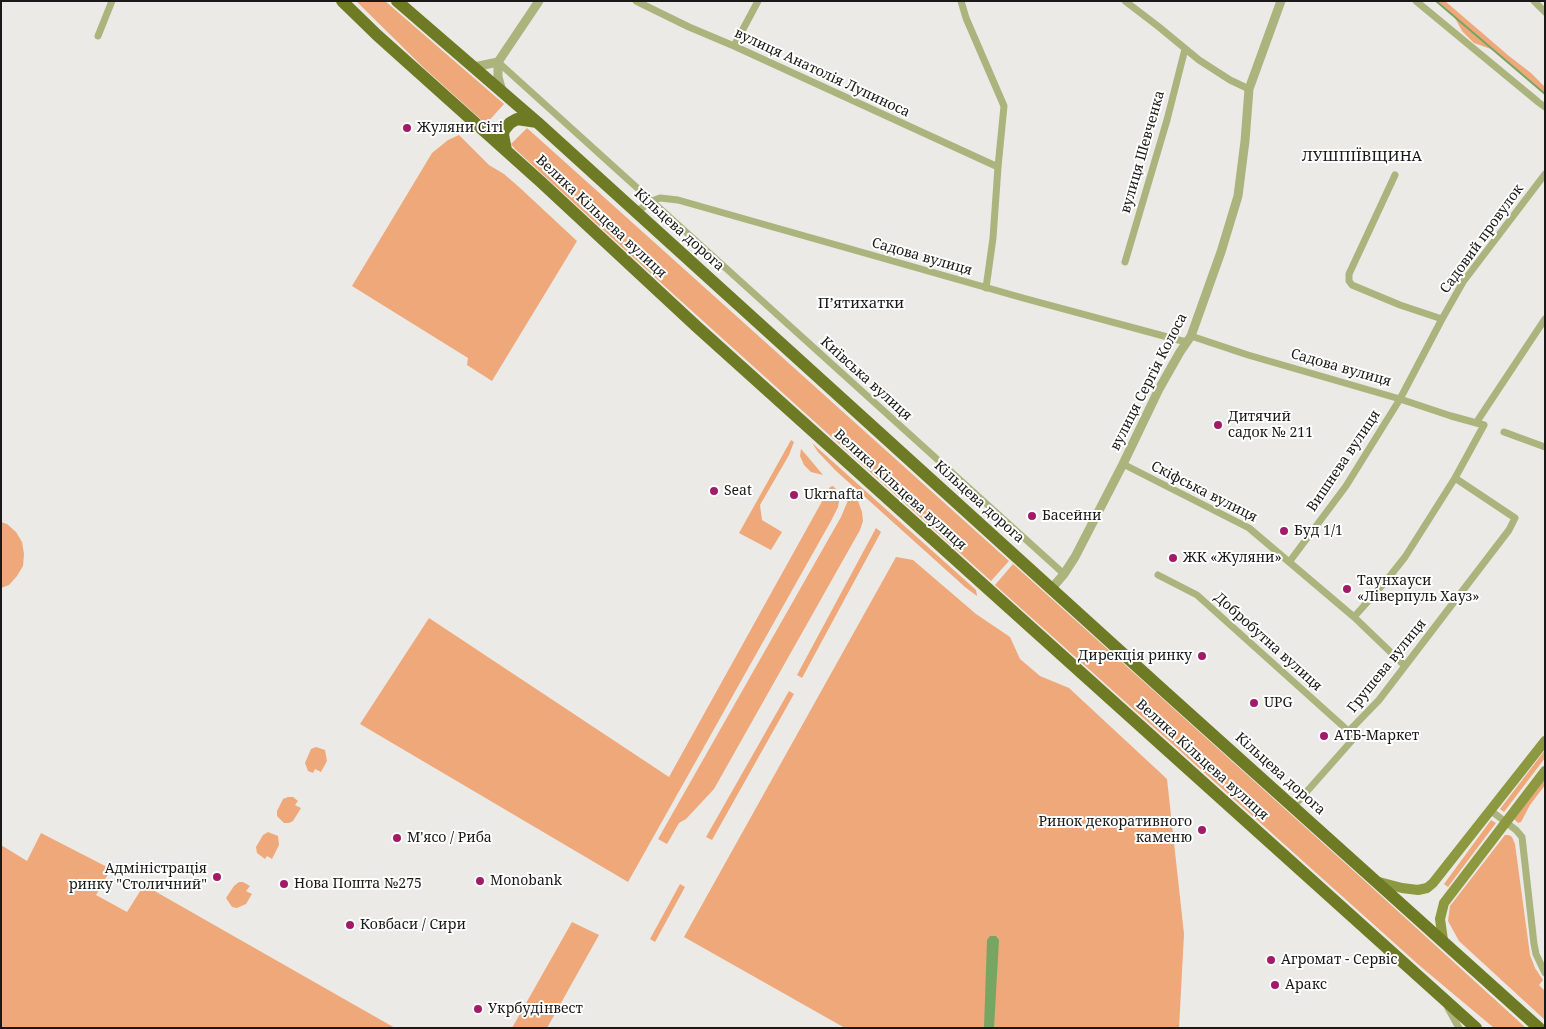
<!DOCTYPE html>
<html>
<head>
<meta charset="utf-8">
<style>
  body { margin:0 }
  #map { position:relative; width:1546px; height:1029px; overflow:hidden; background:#ebeae6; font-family:"Noto Serif",serif }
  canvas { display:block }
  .frame { position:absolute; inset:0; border:2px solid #191917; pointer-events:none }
</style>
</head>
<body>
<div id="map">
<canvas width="1546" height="1029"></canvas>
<div class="frame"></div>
</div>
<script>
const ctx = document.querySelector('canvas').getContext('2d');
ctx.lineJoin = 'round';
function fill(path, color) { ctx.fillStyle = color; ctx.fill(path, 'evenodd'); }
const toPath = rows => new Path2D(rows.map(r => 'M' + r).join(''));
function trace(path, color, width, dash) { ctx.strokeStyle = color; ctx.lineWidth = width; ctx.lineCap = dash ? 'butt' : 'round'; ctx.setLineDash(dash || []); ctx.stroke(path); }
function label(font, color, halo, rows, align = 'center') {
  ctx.font = font + ' "Noto Serif",serif'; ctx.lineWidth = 4; ctx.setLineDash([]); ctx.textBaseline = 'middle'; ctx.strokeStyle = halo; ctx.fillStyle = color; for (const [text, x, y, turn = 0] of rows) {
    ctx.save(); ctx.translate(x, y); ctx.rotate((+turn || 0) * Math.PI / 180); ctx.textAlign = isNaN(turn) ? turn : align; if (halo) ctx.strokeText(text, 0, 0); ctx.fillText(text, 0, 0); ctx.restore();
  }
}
const green = toPath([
  [356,1,385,1,504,104,486,124,424,68],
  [1436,1,1445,1,1509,56,1531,73,1545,87,1545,94,1491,49,1474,43,1462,31,1455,18],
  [527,128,1009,561,991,581,671,292,515,149,511,144],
  [459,135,489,165,504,174,519,187,577,241,492,381,467,365,468,358,352,286,432,153,448,140],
  [791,440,794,442,789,455,760,505,762,520,782,532,771,550,739,533],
  [812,443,976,590,977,596,965,587,835,470,818,452],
  [801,449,808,457,823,475,811,472,804,465,800,456],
  [833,486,836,489,839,501,838,507,831,521,628,882,360,724,429,618,669,777,830,487],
  [853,497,858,501,862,512,863,521,860,530,714,789,686,819,679,823,667,844,658,839,841,517,849,498],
  [1,522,7,524,16,532,22,542,24,554,23,566,17,576,9,585,1,588],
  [876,528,881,532,802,678,797,675],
  [896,557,913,560,976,614,1010,637,1020,659,1040,676,1069,688,1167,779,1184,934,1179,1028,845,1028,684,937],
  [1013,564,1356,873,1526,1028,1494,1028,1420,966,995,585],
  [789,691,794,694,712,840,706,837],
  [316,747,325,750,327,761,321,772,315,769,313,773,308,771,305,763,311,749],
  [1545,750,1545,758,1504,812,1500,809],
  [1545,778,1545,785,1530,805,1521,822,1518,823,1514,819],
  [288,797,293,797,298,801,295,805,301,808,293,821,289,823,284,823,277,816,277,811,283,799],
  [1491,820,1496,823,1448,887,1444,884],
  [268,832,278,836,279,845,272,859,267,856,265,859,257,853,256,847,263,835],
  [41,833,111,869,96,895,127,912,144,885,395,1028,1,1028,1,845,27,861],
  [1505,835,1509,835,1512,837,1515,844,1530,955,1535,968,1543,980,1539,985,1545,991,1545,1020,1459,941,1448,921,1450,906],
  [239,882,243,882,250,886,246,891,252,894,246,904,237,908,232,907,226,898,234,886],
  [680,884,685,887,655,942,650,939],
  [572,922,599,935,547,1028,512,1028]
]);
const water = toPath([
  [990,936,996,936,999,940,995,1010,994,1028,984,1028,987,940]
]);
const stream = toPath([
  [1436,1,1545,94]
]);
const minor = toPath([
  [636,1,689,27,734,46,998,167],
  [961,1,966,18,1004,106,998,167,993,238,986,288],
  [1125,1,1159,27,1199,60,1230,80,1249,89],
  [1416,1,1537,101],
  [1534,1,1545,12],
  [98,36,112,1],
  [734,46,758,1],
  [498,62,1064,574],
  [1538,102,1545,107],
  [1395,175,1349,274,1349,281,1352,285,1400,305,1442,319],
  [636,212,652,201,660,198,678,200,1023,298,1186,342],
  [1125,262,1167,120,1185,49],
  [1191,336,1248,355,1400,399,1451,416,1484,425,1455,478,1405,557,1386,581,1354,617],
  [1476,423,1545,319],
  [1504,432,1545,447],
  [1123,464,1249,528,1354,617,1405,666],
  [1290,561,1346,486,1400,399,1442,319,1463,282,1545,174],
  [1158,575,1197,595,1355,737,1294,806],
  [1349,731,1379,700,1509,530,1515,518,1455,478],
  [1490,810,1516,830,1522,837,1534,944,1536,954,1545,973],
  [1448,1008,1459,1028]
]);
const tertiary = toPath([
  [474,67,498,62],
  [502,91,498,77,498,62,539,1],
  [1052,588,1064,574,1075,557,1123,464,1159,389,1180,352,1191,336,1221,252,1238,196,1245,141,1249,89,1281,1]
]);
const secondary = toPath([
  [1379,882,1402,888,1418,890,1427,888,1433,883,1545,741],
  [1443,940,1440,919,1444,903,1545,771]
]);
const trunk = toPath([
  [342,1,377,35,541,182,696,326,1476,1028],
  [397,1,537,122,1163,690,1539,1028],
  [506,150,503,135,504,130,510,123,517,119,537,122]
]);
const markers = [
  [407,128,5,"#a11b69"],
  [1218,425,5,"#a11b69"],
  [714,491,5,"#a11b69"],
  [794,495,5,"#a11b69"],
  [1032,516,5,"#a11b69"],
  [1284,531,5,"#a11b69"],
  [1173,558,5,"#a11b69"],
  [1347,589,5,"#a11b69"],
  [1202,656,5,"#a11b69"],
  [1254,703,5,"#a11b69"],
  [1324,736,5,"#a11b69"],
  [1202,830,5,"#a11b69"],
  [397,838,5,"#a11b69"],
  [217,877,5,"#a11b69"],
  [480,881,5,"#a11b69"],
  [284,884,5,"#a11b69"],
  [350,925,5,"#a11b69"],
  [1271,960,5,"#a11b69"],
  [1275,985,5,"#a11b69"],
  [478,1009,5,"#a11b69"]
];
const streetNames = [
  ["вулиця Анатолія Лупиноса",822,73,25],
  ["вулиця Шевченка",1143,152,-74],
  ["Велика Кільцева вулиця",601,217,43],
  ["Кільцева дорога",679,230,42],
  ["Садовий провулок",1482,239,-54],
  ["Садова вулиця",922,257,16],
  ["Садова вулиця",1341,368,16],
  ["Київська вулиця",866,379,42],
  ["вулиця Сергія Колоса",1149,382,-63],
  ["Вишнева вулиця",1344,461,-56],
  ["Велика Кільцева вулиця",900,490,42],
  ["Скіфська вулиця",1204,492,27],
  ["Кільцева дорога",979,502,42],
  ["Добробутна вулиця",1268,642,42],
  ["Грушева вулиця",1387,666,-51],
  ["Велика Кільцева вулиця",1202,760,42],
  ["Кільцева дорога",1280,774,42]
];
const poiNames = [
  ["Жуляни Сіті",417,128],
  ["Дитячий",1228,417],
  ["садок № 211",1228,433],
  ["Seat",724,491],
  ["Ukrnafta",804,495],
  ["Басейни",1042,516],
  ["Буд 1/1",1294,531],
  ["ЖК «Жуляни»",1183,558],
  ["Таунхауси",1357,581],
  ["«Ліверпуль Хауз»",1357,597],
  ["Дирекція ринку",1192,656,"right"],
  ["UPG",1264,703],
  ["АТБ-Маркет",1334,736],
  ["Ринок декоративного",1192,822,"right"],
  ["каменю",1192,838,"right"],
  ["М'ясо / Риба",407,838],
  ["Адміністрація",207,869,"right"],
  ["ринку \"Столичний\"",207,885,"right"],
  ["Monobank",490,881],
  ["Нова Пошта №275",294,884],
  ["Ковбаси / Сири",360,925],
  ["Агромат - Сервіс",1281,960],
  ["Аракс",1285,985],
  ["Укрбудінвест",488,1009]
];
const neighbourhoodNames = [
  ["ЛУШПІЇВЩИНА",1362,157],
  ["Пʼятихатки",861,304]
];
fill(green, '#efa879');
fill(water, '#76a662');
trace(stream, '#76a662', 2);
trace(minor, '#abb47d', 7);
trace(tertiary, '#abb47d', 9);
trace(secondary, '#8d9940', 10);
trace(trunk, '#6f7a24', 12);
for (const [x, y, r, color] of markers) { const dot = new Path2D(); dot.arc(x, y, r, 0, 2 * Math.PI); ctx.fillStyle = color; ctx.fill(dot); trace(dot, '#fff', 2); }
label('14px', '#191917', '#fff', streetNames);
label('14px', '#191917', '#fff', poiNames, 'left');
label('15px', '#191917', '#fff', neighbourhoodNames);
</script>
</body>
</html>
